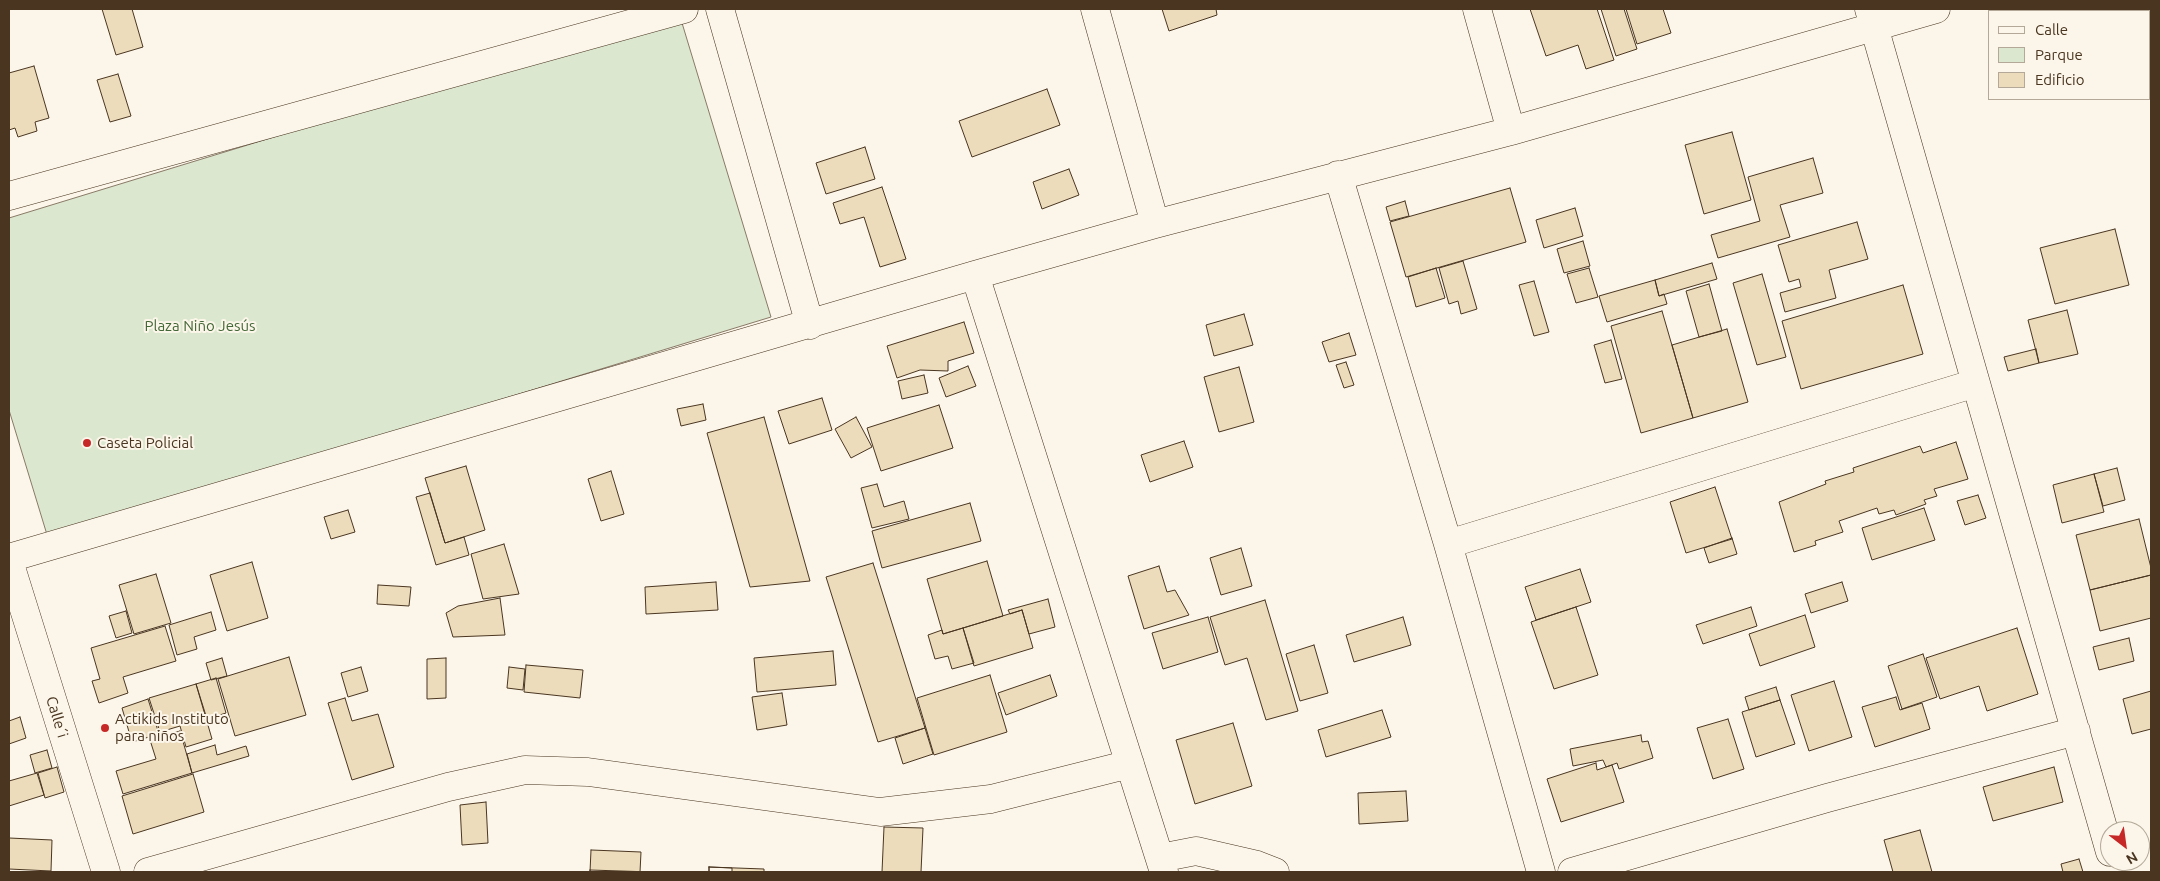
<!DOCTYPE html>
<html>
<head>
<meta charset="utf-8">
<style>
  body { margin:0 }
  #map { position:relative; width:2160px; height:881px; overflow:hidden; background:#fbf6e9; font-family:Ubuntu,sans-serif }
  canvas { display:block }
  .frame { position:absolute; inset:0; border:10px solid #4a3520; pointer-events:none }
  .legend { position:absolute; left:1988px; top:10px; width:162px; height:90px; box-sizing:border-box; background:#fbf6e9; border:1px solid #b4a999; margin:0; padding:6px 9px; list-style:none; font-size:15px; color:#4a3520 }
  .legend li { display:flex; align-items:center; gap:10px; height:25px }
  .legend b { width:25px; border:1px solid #b4a999 }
  .north { position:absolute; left:2100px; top:821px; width:50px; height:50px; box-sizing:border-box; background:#fbf6e9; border:1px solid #b4a999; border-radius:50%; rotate:150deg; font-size:14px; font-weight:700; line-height:20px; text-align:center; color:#4a3520 }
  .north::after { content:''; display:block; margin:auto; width:18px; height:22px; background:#c62828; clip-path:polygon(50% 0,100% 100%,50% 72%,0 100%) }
</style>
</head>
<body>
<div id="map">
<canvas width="2160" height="881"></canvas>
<div class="frame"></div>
<ul class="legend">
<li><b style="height:6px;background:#fbf6e9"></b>Calle</li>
<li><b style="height:14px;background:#dce7d0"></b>Parque</li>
<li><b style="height:14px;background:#ecdcbc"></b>Edificio</li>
</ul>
<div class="north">N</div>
</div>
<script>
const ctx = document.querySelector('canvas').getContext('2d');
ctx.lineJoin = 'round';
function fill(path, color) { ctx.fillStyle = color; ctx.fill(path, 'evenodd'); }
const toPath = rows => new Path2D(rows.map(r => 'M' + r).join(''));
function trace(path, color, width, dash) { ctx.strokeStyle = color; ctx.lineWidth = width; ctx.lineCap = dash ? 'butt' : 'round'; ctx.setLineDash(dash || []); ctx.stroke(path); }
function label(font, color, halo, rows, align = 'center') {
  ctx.font = font + ' Ubuntu,sans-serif'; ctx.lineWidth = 4; ctx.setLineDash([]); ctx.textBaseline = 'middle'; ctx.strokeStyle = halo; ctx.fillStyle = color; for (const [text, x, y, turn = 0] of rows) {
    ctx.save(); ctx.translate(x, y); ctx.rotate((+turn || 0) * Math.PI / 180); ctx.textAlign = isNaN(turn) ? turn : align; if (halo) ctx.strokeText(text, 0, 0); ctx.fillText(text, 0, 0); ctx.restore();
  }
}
const green = toPath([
  [679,13,771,317,48,538,9,410,9,218,679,13]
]);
const building = toPath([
  [102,9,132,9,143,47,116,55,102,9],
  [1162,9,1216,9,1217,15,1169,31,1162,9],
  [1530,9,1597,9,1614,60,1586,69,1578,45,1546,56,1530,9],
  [1601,9,1624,9,1637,49,1616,56,1601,9],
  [1626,9,1663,9,1671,33,1637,44,1626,9],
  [34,66,49,118,35,122,37,131,18,137,15,128,9,130,9,73,34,66],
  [118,74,131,116,110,122,97,80,118,74],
  [1047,89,1060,125,972,157,959,121,1047,89],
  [1732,132,1751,200,1704,214,1685,145,1732,132],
  [865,147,875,179,826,194,816,163,865,147],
  [1813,158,1823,193,1780,205,1790,237,1718,258,1711,235,1760,221,1748,177,1813,158],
  [1069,169,1079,195,1042,209,1033,182,1069,169],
  [882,187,906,259,880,267,864,217,840,224,833,203,882,187],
  [1510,188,1526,242,1406,277,1390,222,1510,188],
  [1405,201,1409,216,1390,221,1386,207,1405,201],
  [1575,208,1583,236,1544,248,1536,220,1575,208],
  [1857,222,1868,259,1829,270,1836,298,1785,312,1780,293,1801,287,1799,279,1789,282,1778,245,1857,222],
  [2115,229,2129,285,2055,304,2040,248,2115,229],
  [1583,241,1590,266,1564,273,1557,249,1583,241],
  [1463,261,1477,309,1461,314,1458,301,1449,304,1439,268,1463,261],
  [1712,263,1717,279,1659,296,1655,280,1712,263],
  [1436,268,1445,298,1416,307,1408,277,1436,268],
  [1589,268,1598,297,1576,303,1567,274,1589,268],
  [1762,274,1786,357,1757,365,1733,283,1762,274],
  [1655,280,1659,296,1664,294,1667,304,1607,322,1599,296,1655,280],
  [1534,281,1549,332,1534,336,1519,285,1534,281],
  [1709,284,1722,331,1699,337,1686,291,1709,284],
  [1903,285,1923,354,1801,389,1782,321,1903,285],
  [2067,310,2078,354,2039,363,2028,320,2067,310],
  [1662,311,1693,418,1641,433,1611,326,1662,311],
  [1244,314,1253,345,1214,356,1206,325,1244,314],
  [964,322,974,353,948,361,948,371,920,370,897,378,887,346,964,322],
  [1727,329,1748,402,1693,418,1672,345,1727,329],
  [1349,333,1356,355,1329,362,1322,342,1349,333],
  [1611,340,1622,379,1605,383,1594,345,1611,340],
  [2036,349,2039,363,2008,371,2004,357,2036,349],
  [1346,362,1354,385,1344,388,1336,365,1346,362],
  [968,366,976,386,946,397,939,378,968,366],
  [1239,367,1254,422,1219,432,1204,377,1239,367],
  [924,375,928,393,902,399,898,381,924,375],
  [822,398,832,430,789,444,778,411,822,398],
  [703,404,706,420,681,426,677,409,703,404],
  [939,405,953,448,881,471,867,428,939,405],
  [764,417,810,581,750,587,707,433,764,417],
  [856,417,872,447,851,458,835,429,856,417],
  [1184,441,1193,467,1150,482,1141,455,1184,441],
  [1956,442,1968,479,1934,489,1937,496,1924,500,1926,504,1896,515,1894,510,1879,514,1877,508,1839,521,1843,532,1815,541,1816,545,1794,552,1779,502,1826,484,1825,481,1854,472,1853,468,1920,446,1923,453,1956,442],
  [466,466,485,530,445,543,425,478,466,466],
  [2117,468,2125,500,2103,506,2094,474,2117,468],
  [611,471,624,514,601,521,588,479,611,471],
  [2094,474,2104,512,2062,523,2053,485,2094,474],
  [877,484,884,507,904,501,909,519,872,528,861,488,877,484],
  [1715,487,1732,539,1686,553,1670,502,1715,487],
  [430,493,445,543,464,537,469,555,436,565,416,497,430,493],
  [1978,495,1986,518,1965,525,1957,501,1978,495],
  [970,503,981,541,882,568,872,531,970,503],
  [1924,508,1935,540,1872,560,1862,528,1924,508],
  [348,510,355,532,331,539,324,517,348,510],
  [2139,519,2151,568,2151,575,2090,590,2076,535,2139,519],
  [1732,538,1737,554,1709,563,1704,548,1732,538],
  [504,544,519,594,483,599,471,554,504,544],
  [1241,548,1252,586,1221,595,1210,558,1241,548],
  [987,561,1003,616,943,634,927,579,987,561],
  [252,562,268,618,227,631,210,575,252,562],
  [873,563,925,728,878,742,826,577,873,563],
  [1159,566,1167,592,1175,590,1189,615,1144,629,1128,576,1159,566],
  [1580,569,1591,602,1536,620,1525,587,1580,569],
  [156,574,171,623,134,634,119,585,156,574],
  [2151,575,2151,618,2100,631,2090,590,2151,575],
  [716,582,718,610,646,614,645,587,716,582],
  [1842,582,1848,601,1811,613,1805,594,1842,582],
  [378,585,411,587,409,606,377,604,378,585],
  [500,598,505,635,453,637,446,613,458,606,500,598],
  [1048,599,1055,627,1029,634,1022,610,1010,614,1008,610,1048,599],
  [1265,600,1298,711,1266,720,1247,658,1225,665,1210,617,1265,600],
  [1576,607,1598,675,1554,689,1531,622,1576,607],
  [1751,607,1757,626,1703,644,1696,625,1751,607],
  [1022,610,1033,648,974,666,963,628,1022,610],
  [126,611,132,633,116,638,109,616,126,611],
  [211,612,216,630,194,637,197,649,177,655,169,625,211,612],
  [1805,615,1815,647,1760,666,1749,634,1805,615],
  [1208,617,1218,652,1163,669,1152,633,1208,617],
  [1403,617,1411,645,1354,662,1346,635,1403,617],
  [165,626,176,661,123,677,128,693,99,703,92,681,100,679,91,648,165,626],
  [963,628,974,663,952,669,948,656,935,659,928,635,942,630,943,634,963,628],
  [2017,628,2038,694,1987,711,1979,686,1940,699,1926,658,2017,628],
  [2129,638,2134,661,2099,670,2093,647,2129,638],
  [1314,645,1328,693,1300,701,1286,654,1314,645],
  [833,651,836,685,757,692,754,658,833,651],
  [1923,654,1937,697,1902,709,1888,666,1923,654],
  [289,657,306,715,235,736,218,679,289,657],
  [222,658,227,676,211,680,206,663,222,658],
  [446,658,446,698,427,699,427,659,446,658],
  [526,665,583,670,580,698,524,692,526,665],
  [361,667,368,691,348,697,341,673,361,667],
  [509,667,525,669,523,690,507,688,509,667],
  [990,675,1007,732,934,755,917,698,990,675],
  [1050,675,1057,696,1006,715,998,693,1050,675],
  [216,678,226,713,207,719,196,684,216,678],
  [1834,681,1852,737,1809,751,1791,695,1834,681],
  [196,684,212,739,186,747,180,726,160,732,149,698,196,684],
  [1776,687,1780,700,1749,710,1745,697,1776,687],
  [2151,691,2151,729,2132,734,2123,699,2151,691],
  [782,693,787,725,757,730,752,697,782,693],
  [1896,697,1900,710,1922,703,1930,729,1875,747,1862,707,1896,697],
  [345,698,352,721,378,714,394,767,352,780,328,703,345,698],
  [148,699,159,734,132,742,122,708,148,699],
  [1780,700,1795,744,1756,757,1742,712,1780,700],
  [1382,710,1391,737,1326,757,1318,730,1382,710],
  [20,717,26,738,9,744,9,721,20,717],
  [1728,719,1744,769,1713,779,1697,728,1728,719],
  [1233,723,1252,786,1195,804,1176,740,1233,723],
  [925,728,933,754,903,764,895,738,925,728],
  [180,731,192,773,123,794,116,771,156,759,150,740,180,731],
  [1641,735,1642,742,1648,741,1653,758,1619,769,1617,763,1606,767,1603,760,1573,766,1570,749,1641,735],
  [215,745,217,755,246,746,249,756,192,773,187,754,215,745],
  [47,750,52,768,35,773,30,755,47,750],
  [1596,763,1597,770,1612,765,1624,802,1561,822,1547,779,1596,763],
  [57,767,64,792,45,798,38,773,57,767],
  [2054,767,2063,802,1993,821,1983,787,2054,767],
  [37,773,44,795,9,806,9,781,37,773],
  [193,774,204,812,133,834,122,796,193,774],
  [1406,791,1408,821,1359,824,1358,793,1406,791],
  [486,802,488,843,462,845,460,805,486,802],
  [884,827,923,828,921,872,882,872,884,827],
  [1920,830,1932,872,1893,872,1884,840,1920,830],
  [9,838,52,840,51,871,9,869,9,838],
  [591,850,641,852,640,872,590,872,591,850],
  [2079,859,2083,872,2063,872,2061,864,2079,859],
  [709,867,732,868,732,872,709,872,709,867],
  [709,867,764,869,764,872,709,872,709,867],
  [590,870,652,872,590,872,590,870]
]);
const minor = toPath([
  [720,9,810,325],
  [1095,9,1155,224],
  [1477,9,1511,131],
  [1869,9,2110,852],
  [1338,175,1448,544,1541,872],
  [9,196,684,9],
  [975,275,1164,872],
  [1448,544,1976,383],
  [9,558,975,275,1155,224,1511,131,1936,9],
  [9,561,106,872],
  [1160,858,1196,851,1257,865,1275,872],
  [148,872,448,787,525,770,588,772,880,812,991,799,1130,764],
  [1572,872,1827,798,2076,731]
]);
const markers = [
  [87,443,5,"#c62828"],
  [105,728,5,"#c62828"]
];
const parkNames = [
  ["Plaza Niño Jesús",200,326]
];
const poiNames = [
  ["Caseta Policial",97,443],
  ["Actikids Instituto",115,719],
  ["para niños",115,736]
];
const streetNames = [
  ["Calle´i",57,717,73]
];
fill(green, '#dce7d0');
trace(green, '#887966', 1);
fill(building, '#ecdcbc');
trace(building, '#4a3520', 1);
trace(minor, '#4a3520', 29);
trace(minor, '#fbf6e9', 28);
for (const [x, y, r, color] of markers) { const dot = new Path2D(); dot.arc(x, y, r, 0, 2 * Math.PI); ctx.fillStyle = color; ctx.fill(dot); trace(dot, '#fbf6e9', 2); }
label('15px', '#436837', '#fbf6e9', parkNames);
label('15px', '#4a3520', '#fbf6e9', poiNames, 'left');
label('15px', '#4a3520', '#fbf6e9', streetNames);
</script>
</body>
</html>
